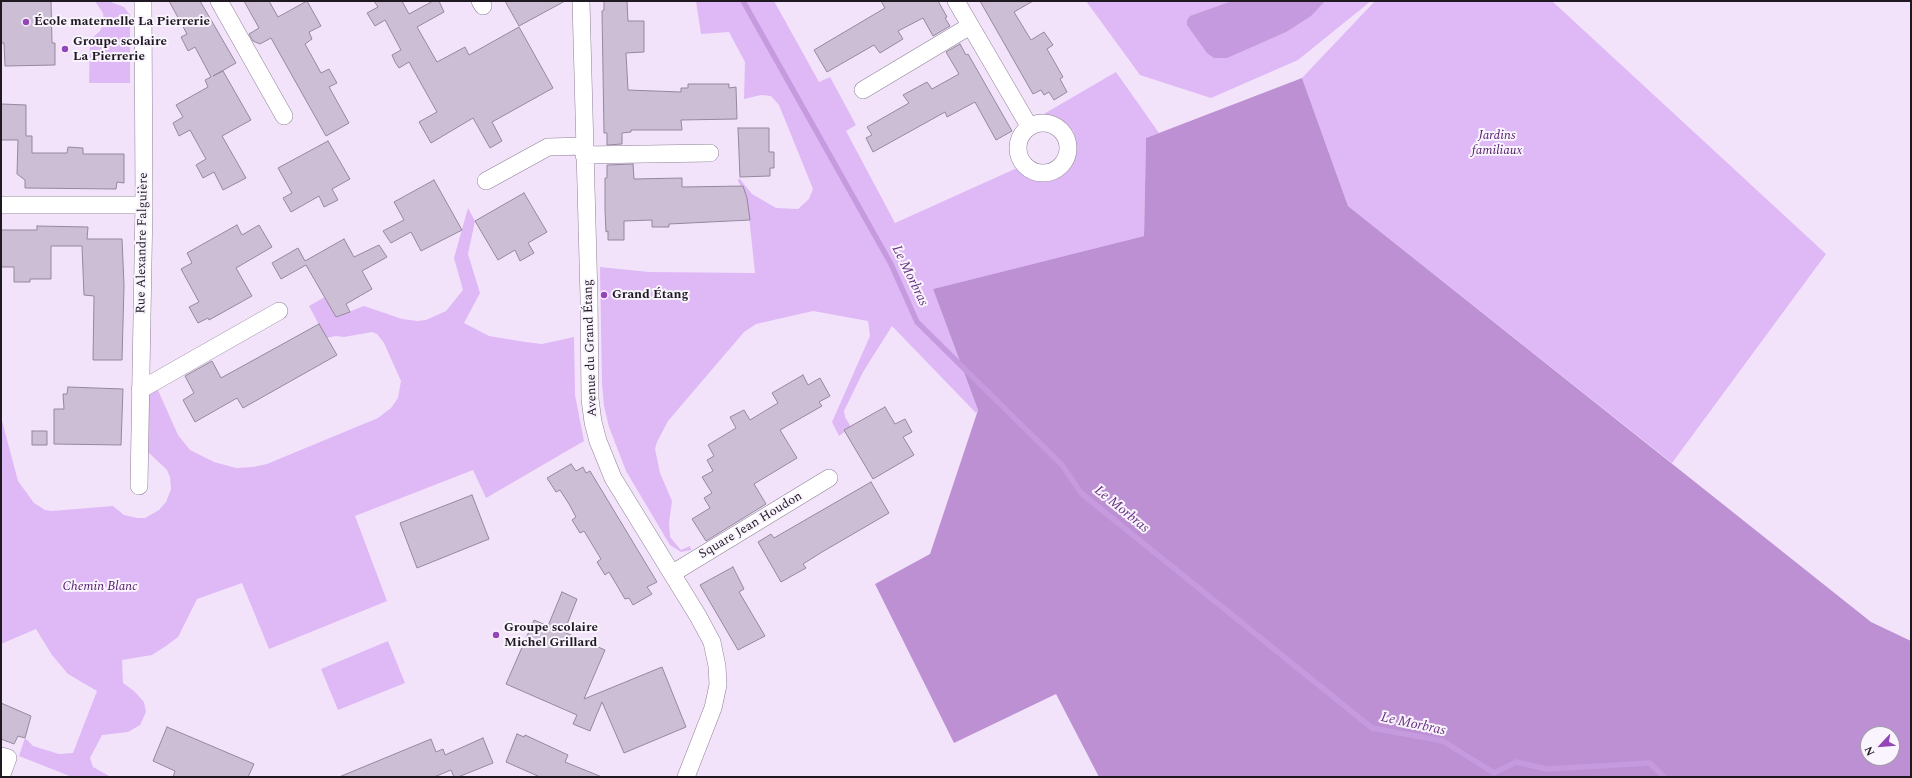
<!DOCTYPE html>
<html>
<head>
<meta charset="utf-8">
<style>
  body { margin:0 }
  #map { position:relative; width:1912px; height:778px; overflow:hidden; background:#f2e3fb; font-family:Spectral,serif }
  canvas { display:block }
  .frame { position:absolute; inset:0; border:2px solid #1f1a22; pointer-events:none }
  .north { position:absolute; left:1860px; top:726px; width:40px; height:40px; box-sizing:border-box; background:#faf4fe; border:1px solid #a29da6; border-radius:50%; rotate:244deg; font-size:11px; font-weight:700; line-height:16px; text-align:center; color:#1f1a22 }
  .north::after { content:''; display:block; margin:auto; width:14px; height:18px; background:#9246b7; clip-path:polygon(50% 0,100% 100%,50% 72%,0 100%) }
</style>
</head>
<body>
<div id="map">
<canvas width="1912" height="778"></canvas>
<div class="frame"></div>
<div class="north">N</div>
</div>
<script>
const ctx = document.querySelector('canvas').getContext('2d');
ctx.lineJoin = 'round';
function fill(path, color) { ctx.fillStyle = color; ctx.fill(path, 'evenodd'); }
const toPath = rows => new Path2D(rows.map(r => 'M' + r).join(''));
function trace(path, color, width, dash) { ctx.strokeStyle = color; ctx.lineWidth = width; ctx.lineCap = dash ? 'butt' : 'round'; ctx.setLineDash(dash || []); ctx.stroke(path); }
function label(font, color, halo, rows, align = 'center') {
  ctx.font = font + ' Spectral,serif'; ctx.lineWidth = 4; ctx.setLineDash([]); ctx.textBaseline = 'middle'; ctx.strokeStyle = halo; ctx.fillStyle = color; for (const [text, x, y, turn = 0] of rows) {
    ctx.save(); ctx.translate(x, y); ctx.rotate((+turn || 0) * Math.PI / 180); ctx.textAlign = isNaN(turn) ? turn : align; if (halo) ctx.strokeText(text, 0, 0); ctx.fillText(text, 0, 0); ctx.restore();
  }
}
const green = toPath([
  [95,1,108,1,124,7,130,15,130,83,89,83,90,40,100,31,104,21,103,13],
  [696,1,774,1,819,82,830,77,856,125,846,131,895,223,1017,168,1025,175,1037,180,1050,180,1061,176,1068,170,1074,160,1077,151,1075,137,1073,131,1062,120,1054,116,1042,115,1116,72,1159,133,1146,138,1144,236,933,289,978,410,976,413,892,326,863,372,844,411,845,417,851,427,839,436,832,422,870,336,868,321,813,311,756,324,744,332,668,421,657,442,655,449,660,473,672,501,669,523,670,537,681,550,690,546,691,550,681,552,670,545,626,471,609,427,604,406,602,384,600,267,649,272,755,273,747,197,738,181,739,178,752,194,776,208,798,209,809,199,813,189,779,105,771,96,761,95,744,99,745,62,729,32,701,34],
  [1086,1,1371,1,1298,60,1211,98,1140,75],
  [1375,1,1552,1,1826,254,1672,463,1348,206,1302,78],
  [468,208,475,221,468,254,480,293,464,323,489,336,525,342,542,344,574,337,575,395,584,441,486,498,473,470,355,516,387,601,269,649,242,583,197,599,178,637,166,646,152,655,122,660,123,683,134,691,144,702,146,712,140,725,128,732,102,735,90,758,93,767,111,777,72,777,19,756,25,738,33,746,59,754,73,753,97,691,68,674,52,655,36,629,1,644,1,417,18,481,34,503,45,510,52,511,113,506,124,515,137,518,145,518,159,510,166,502,171,489,170,477,167,470,147,451,146,404,149,393,157,388,178,435,190,450,214,462,236,468,253,467,267,464,378,418,391,408,398,398,401,381,384,343,377,334,372,332,344,337,336,336,326,338,309,306,325,297,336,317,364,306,402,319,417,321,426,320,446,311,463,290,454,258],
  [388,641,405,683,338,710,321,669]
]);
const forest = toPath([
  [1302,78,1348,206,1871,622,1911,641,1911,777,1099,777,1056,694,954,743,875,584,930,554,978,410,933,289,1144,236,1146,138],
  [1868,734,1892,734,1892,758,1868,758]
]);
const water = toPath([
  [1232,1,1325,1,1311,16,1286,32,1227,58,1214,58,1207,53,1187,25,1187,20,1190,16]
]);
const stream = toPath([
  [743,1,891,264,917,322,1062,465,1081,493,1372,728,1443,741,1494,773,1516,762,1547,769,1650,763,1664,777]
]);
const building = toPath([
  [1,1,51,1,52,43,55,43,55,65,5,66,4,43,1,43,1,1],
  [169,1,200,1,236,63,213,76,223,71,251,120,222,136,246,178,223,190,214,172,203,178,196,165,206,159,190,130,179,136,173,123,183,117,176,105,208,87,205,80,211,77,195,47,188,51,181,37,187,34,169,1],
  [244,1,269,1,278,17,307,1,321,26,309,32,312,39,305,44,321,73,329,69,337,83,329,87,349,123,326,136,271,38,260,44,253,41,249,34,259,28,244,1],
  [374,1,402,1,409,14,433,1,439,1,444,12,417,27,437,62,465,47,469,55,519,27,553,88,492,122,502,141,490,148,473,118,431,143,419,122,437,112,409,62,399,68,395,62,392,55,401,50,385,20,375,26,367,13,378,7,374,1],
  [505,1,565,1,519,26,505,1],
  [604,1,627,1,628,21,644,21,644,52,626,53,628,90,681,92,681,88,688,88,688,84,729,84,729,88,736,87,737,119,681,120,682,130,631,130,631,132,622,133,622,144,607,145,607,133,604,133,602,11,604,10,604,1],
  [881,1,938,1,947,17,945,18,950,26,933,36,923,18,898,31,903,39,880,53,874,45,827,72,814,50,885,8,881,1],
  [980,1,1033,1,1014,12,1031,40,1044,32,1053,45,1047,49,1063,77,1060,79,1067,92,1054,100,1049,92,1044,95,1041,90,1033,94,980,1],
  [960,44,966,55,968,54,1012,131,996,140,975,102,947,117,945,112,873,152,866,138,872,135,867,127,909,103,903,95,927,82,932,89,959,74,946,52,960,44],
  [1,104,26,105,26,136,32,136,32,153,67,153,68,147,83,148,83,154,124,154,124,183,117,182,116,189,25,188,25,180,17,174,18,140,1,140,1,104],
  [738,128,769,128,769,152,774,152,774,168,770,168,770,176,740,177,738,128],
  [328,141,350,179,332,189,338,200,324,207,319,196,291,212,283,198,292,193,278,168,328,141],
  [633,164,634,179,682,178,682,187,743,186,747,198,750,220,669,224,669,227,652,227,652,220,624,221,624,240,608,240,608,231,606,232,605,210,605,178,607,178,607,165,633,164],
  [434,180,462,230,421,251,411,232,391,243,383,231,404,220,394,202,434,180],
  [524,193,547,232,528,243,534,253,520,261,515,250,498,260,475,221,524,193],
  [237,225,242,235,259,225,272,247,236,268,252,296,209,320,208,318,198,323,189,307,199,302,181,269,192,263,187,253,237,225],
  [37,226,88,227,87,239,122,239,124,285,122,360,93,360,94,296,84,295,82,246,51,246,51,279,30,279,30,282,14,282,14,267,1,267,1,230,37,230,37,226],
  [344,239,354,257,379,245,387,257,362,271,372,289,346,304,350,312,336,317,306,265,281,279,272,263,298,248,305,261,344,239],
  [319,324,337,355,243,408,237,398,195,422,183,400,194,393,185,376,212,361,221,378,319,324],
  [803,375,808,385,820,378,830,396,819,402,822,406,780,430,797,458,754,484,766,504,706,541,692,519,710,508,704,498,712,493,702,477,713,471,707,460,714,456,708,445,736,428,730,417,744,410,750,420,778,403,772,393,803,375],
  [68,387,123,389,121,445,54,444,54,409,64,409,63,394,67,394,68,387],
  [885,407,895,424,905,419,912,432,903,437,914,455,873,479,844,430,885,407],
  [32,431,47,431,47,445,32,445,32,431],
  [571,464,576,471,583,467,586,473,590,471,657,582,647,587,652,594,633,605,629,598,625,599,609,572,605,575,597,562,601,559,584,531,580,533,572,520,576,517,569,504,560,490,556,492,547,478,571,464],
  [871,482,889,513,822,552,803,564,806,568,781,582,758,542,771,534,774,538,871,482],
  [472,495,489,539,417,568,400,523,472,495],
  [733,567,744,589,739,592,765,636,738,650,700,585,733,567],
  [562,592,577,599,564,632,605,650,584,699,662,667,686,727,624,753,602,702,590,731,573,724,577,715,506,684,534,620,548,626,562,592],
  [1,703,31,716,25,738,18,736,14,744,1,739,1,703],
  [167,727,254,764,248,777,173,777,175,771,153,761,167,727],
  [517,734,524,737,525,735,568,755,565,762,602,777,540,777,506,762,517,734],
  [483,738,493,763,458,777,454,777,451,770,434,777,339,777,431,739,436,752,443,749,445,755,483,738]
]);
const minor = toPath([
  [219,1,284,116],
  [480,1,483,6],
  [581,1,589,298,590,399,593,422,598,441,613,478,698,616,712,642,717,666,718,685,713,708,686,777],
  [956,1,1029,126],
  [863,90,970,26],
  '1018 148a25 25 0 1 1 50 0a25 25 0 1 1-50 0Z',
  [584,155,710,153],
  [486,181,548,147,584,146],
  [1,205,144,205],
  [140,390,279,311],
  [139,486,144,205,143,1],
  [673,573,829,478],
  [1,756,8,758,1,777]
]);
const markers = [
  [26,22,4,"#9246b7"],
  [65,49,4,"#9246b7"],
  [604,295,4,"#9246b7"],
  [496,635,4,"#9246b7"]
];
const poiNames = [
  ["École maternelle La Pierrerie",34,22],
  ["Groupe scolaire",73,42],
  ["La Pierrerie",73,57],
  ["Grand Étang",612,295],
  ["Groupe scolaire",504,628],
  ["Michel Grillard",504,643]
];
const parkNames = [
  ["Jardins",1497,136],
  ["familiaux",1497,151],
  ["Chemin Blanc",100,587]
];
const streetNames = [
  ["Rue Alexandre Falguière",143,243,-89],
  ["Avenue du Grand Étang",591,348,-92],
  ["Square Jean Houdon",751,526,-31]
];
const waterNames = [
  ["Le Morbras",909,276,64],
  ["Le Morbras",1121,510,39],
  ["Le Morbras",1413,725,12]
];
fill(green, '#dfb8f6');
fill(forest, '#bc90d3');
fill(water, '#c69ade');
trace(stream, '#c69ade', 5.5);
fill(building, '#ccbed5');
trace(building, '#95889d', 1);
trace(minor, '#8e8196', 18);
trace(minor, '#fff', 17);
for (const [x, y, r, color] of markers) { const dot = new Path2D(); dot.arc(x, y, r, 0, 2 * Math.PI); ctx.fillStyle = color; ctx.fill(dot); trace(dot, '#faf4fe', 1.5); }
label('bold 13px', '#1f1a22', '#faf4fe', poiNames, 'left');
label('italic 13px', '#511a6a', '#faf4fe', parkNames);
label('13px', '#1f1a22', '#faf4fe', streetNames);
label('italic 14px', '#663080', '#faf4fe', waterNames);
</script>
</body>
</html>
